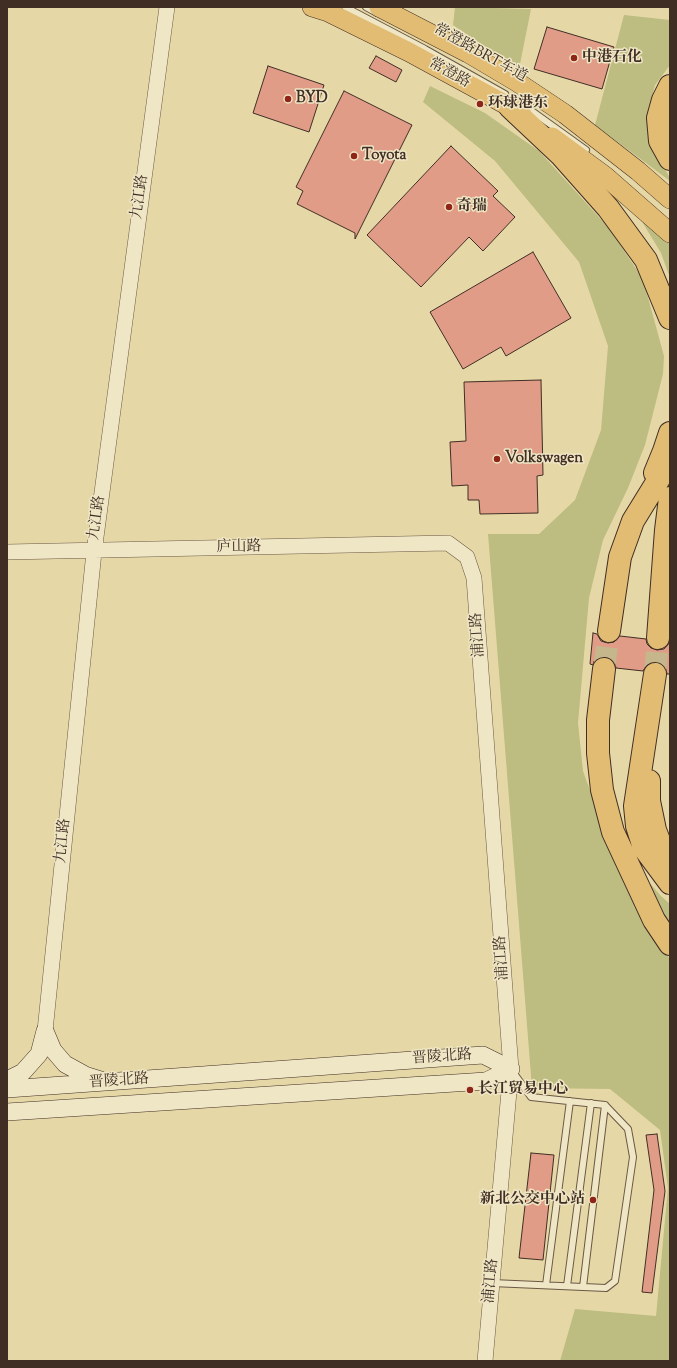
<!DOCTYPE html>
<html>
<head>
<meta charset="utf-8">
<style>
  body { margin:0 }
  #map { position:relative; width:677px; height:1368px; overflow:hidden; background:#e6d8a6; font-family:"Sorts Mill Goudy",serif }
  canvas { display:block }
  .frame { position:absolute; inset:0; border:8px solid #402e25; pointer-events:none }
</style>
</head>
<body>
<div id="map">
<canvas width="677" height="1368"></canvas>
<div class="frame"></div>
</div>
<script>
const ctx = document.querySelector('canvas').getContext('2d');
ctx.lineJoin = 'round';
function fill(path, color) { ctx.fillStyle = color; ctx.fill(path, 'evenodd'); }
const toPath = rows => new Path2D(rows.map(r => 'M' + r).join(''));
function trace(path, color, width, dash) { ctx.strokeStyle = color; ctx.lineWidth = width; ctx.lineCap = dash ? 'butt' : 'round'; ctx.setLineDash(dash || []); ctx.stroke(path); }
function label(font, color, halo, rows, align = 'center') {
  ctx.font = font + ' "Sorts Mill Goudy","Noto Serif SC",serif'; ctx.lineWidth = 3; ctx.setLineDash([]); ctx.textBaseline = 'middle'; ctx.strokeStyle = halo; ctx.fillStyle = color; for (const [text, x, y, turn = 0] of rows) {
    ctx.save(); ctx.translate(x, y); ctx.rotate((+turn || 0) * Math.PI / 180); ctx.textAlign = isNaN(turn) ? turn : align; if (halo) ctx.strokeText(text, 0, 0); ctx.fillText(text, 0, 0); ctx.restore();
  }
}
const green = toPath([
  [455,7,531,9,519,69,453,25],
  [624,15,670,20,670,65,655,85,647,117,656,154,670,178,670,181,595,125],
  [430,86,485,113,539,151,608,227,643,279,664,356,663,374,645,445,628,488,603,540,589,598,578,723,583,771,620,873,652,932,670,959,670,1361,560,1361,575,1309,656,1316,668,1188,660,1130,610,1089,532,1088,488,534,539,534,575,500,601,430,608,346,579,262,495,161,423,102],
  [641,220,670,239,670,278,661,253],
  [646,879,661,896,670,904,670,927,659,908]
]);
const building = toPath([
  [547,27,614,47,602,89,534,69,547,27],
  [376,56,402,70,396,82,369,68,376,56],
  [268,66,324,85,309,132,253,113,268,66],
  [344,91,412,125,355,239,355,233,297,204,303,191,296,187,344,91],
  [451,146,498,191,493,196,515,217,483,251,469,237,421,287,367,235,451,146],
  [533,252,571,318,506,356,501,347,463,369,430,312,533,252],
  [541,380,543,475,537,476,538,513,480,514,479,500,468,500,468,485,452,486,450,442,466,441,464,382,541,380],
  [593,633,597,634,601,641,608,643,614,642,620,636,646,639,647,644,651,648,657,650,664,649,670,642,670,674,667,674,666,669,663,665,656,662,650,663,646,666,643,671,616,668,615,664,612,659,606,657,599,658,594,661,593,665,590,664,593,633],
  [657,1134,665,1191,652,1293,642,1292,654,1190,646,1135,657,1134],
  [531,1153,554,1155,543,1260,519,1258,531,1153]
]);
const motorwayTunnel = toPath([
  [604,669,609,631],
  [655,674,658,638]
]);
const service = toPath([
  [345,7,425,49,505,94],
  [366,7,377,13],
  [522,104,586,150],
  [492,1283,606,1288,615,1281,633,1157,628,1129,605,1105,531,1097,513,1072],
  [546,1285,570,1101],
  [567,1286,591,1103],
  [583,1287,605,1105]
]);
const tertiary = toPath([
  [7,552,448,543,467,557,474,578,511,1069,485,1361],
  [45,1031,94,552,167,7]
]);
const secondary = toPath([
  [45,1031,53,1050,65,1064,85,1075,101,1080],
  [7,1080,23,1072,39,1054,45,1031],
  [7,1089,483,1055,511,1069],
  [7,1112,486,1081,511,1069]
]);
const primary = toPath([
  [312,7,328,12,409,52,510,107,522,115],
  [379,7,468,53,517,82,565,114,638,171,670,199],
  [552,137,605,176,670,233]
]);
const motorway = toPath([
  [670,86,663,100,658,118,660,141,670,159],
  [510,107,561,155,608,208,646,260,670,318],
  [655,473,664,451,670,433],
  [609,631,620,557,633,521,670,461],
  [658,638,666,530,670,498],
  [604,669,598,720,598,753,602,790,613,832,654,920,670,944],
  [655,674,635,806,637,826,644,848,670,883],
  [649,781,649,801,655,830,660,843,670,859]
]);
const markers = [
  [574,58,4,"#8f2418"],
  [288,99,4,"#8f2418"],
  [480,104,4,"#8f2418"],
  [354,156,4,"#8f2418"],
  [449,207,4,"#8f2418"],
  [497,459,4,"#8f2418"],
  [470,1090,4,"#8f2418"],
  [593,1200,4,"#8f2418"]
];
const streetNames = [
  ["常澄路BRT车道",480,54,29],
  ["常澄路",449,74,29],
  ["九江路",141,197,-82],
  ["九江路",98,518,-82],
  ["庐山路",239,548,-1],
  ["浦江路",479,635,-94],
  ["九江路",64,841,-84],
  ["浦江路",503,958,-94],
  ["晋陵北路",442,1058,-4],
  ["晋陵北路",119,1082,-4],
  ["浦江路",492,1281,-85]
];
const poiNames = [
  ["中港石化",582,58],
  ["BYD",296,99],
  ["环球港东",488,104],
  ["Toyota",362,156],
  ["奇瑞",457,207],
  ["Volkswagen",505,459],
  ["长江贸易中心",478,1090],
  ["新北公交中心站",585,1200,"right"]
];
fill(green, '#bdbc81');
fill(building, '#e09c86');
trace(building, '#402e25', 1);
trace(motorwayTunnel, '#c5b68c', 22, [22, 11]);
trace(service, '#6a5845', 8);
trace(tertiary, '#6a5845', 16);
trace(secondary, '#402e25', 18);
trace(primary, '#402e25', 20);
trace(motorway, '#402e25', 24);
trace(service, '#efe6c5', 6);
trace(tertiary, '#efe6c5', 15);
trace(secondary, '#efe6c5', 17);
trace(primary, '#e3bc73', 19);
trace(motorway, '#e3bc73', 22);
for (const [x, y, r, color] of markers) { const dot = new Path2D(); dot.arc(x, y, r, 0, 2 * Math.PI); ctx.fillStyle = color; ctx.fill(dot); trace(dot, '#efe6c5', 1.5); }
label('15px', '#402e25', '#efe6c5', streetNames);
label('bold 15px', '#402e25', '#efe6c5', poiNames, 'left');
</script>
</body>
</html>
